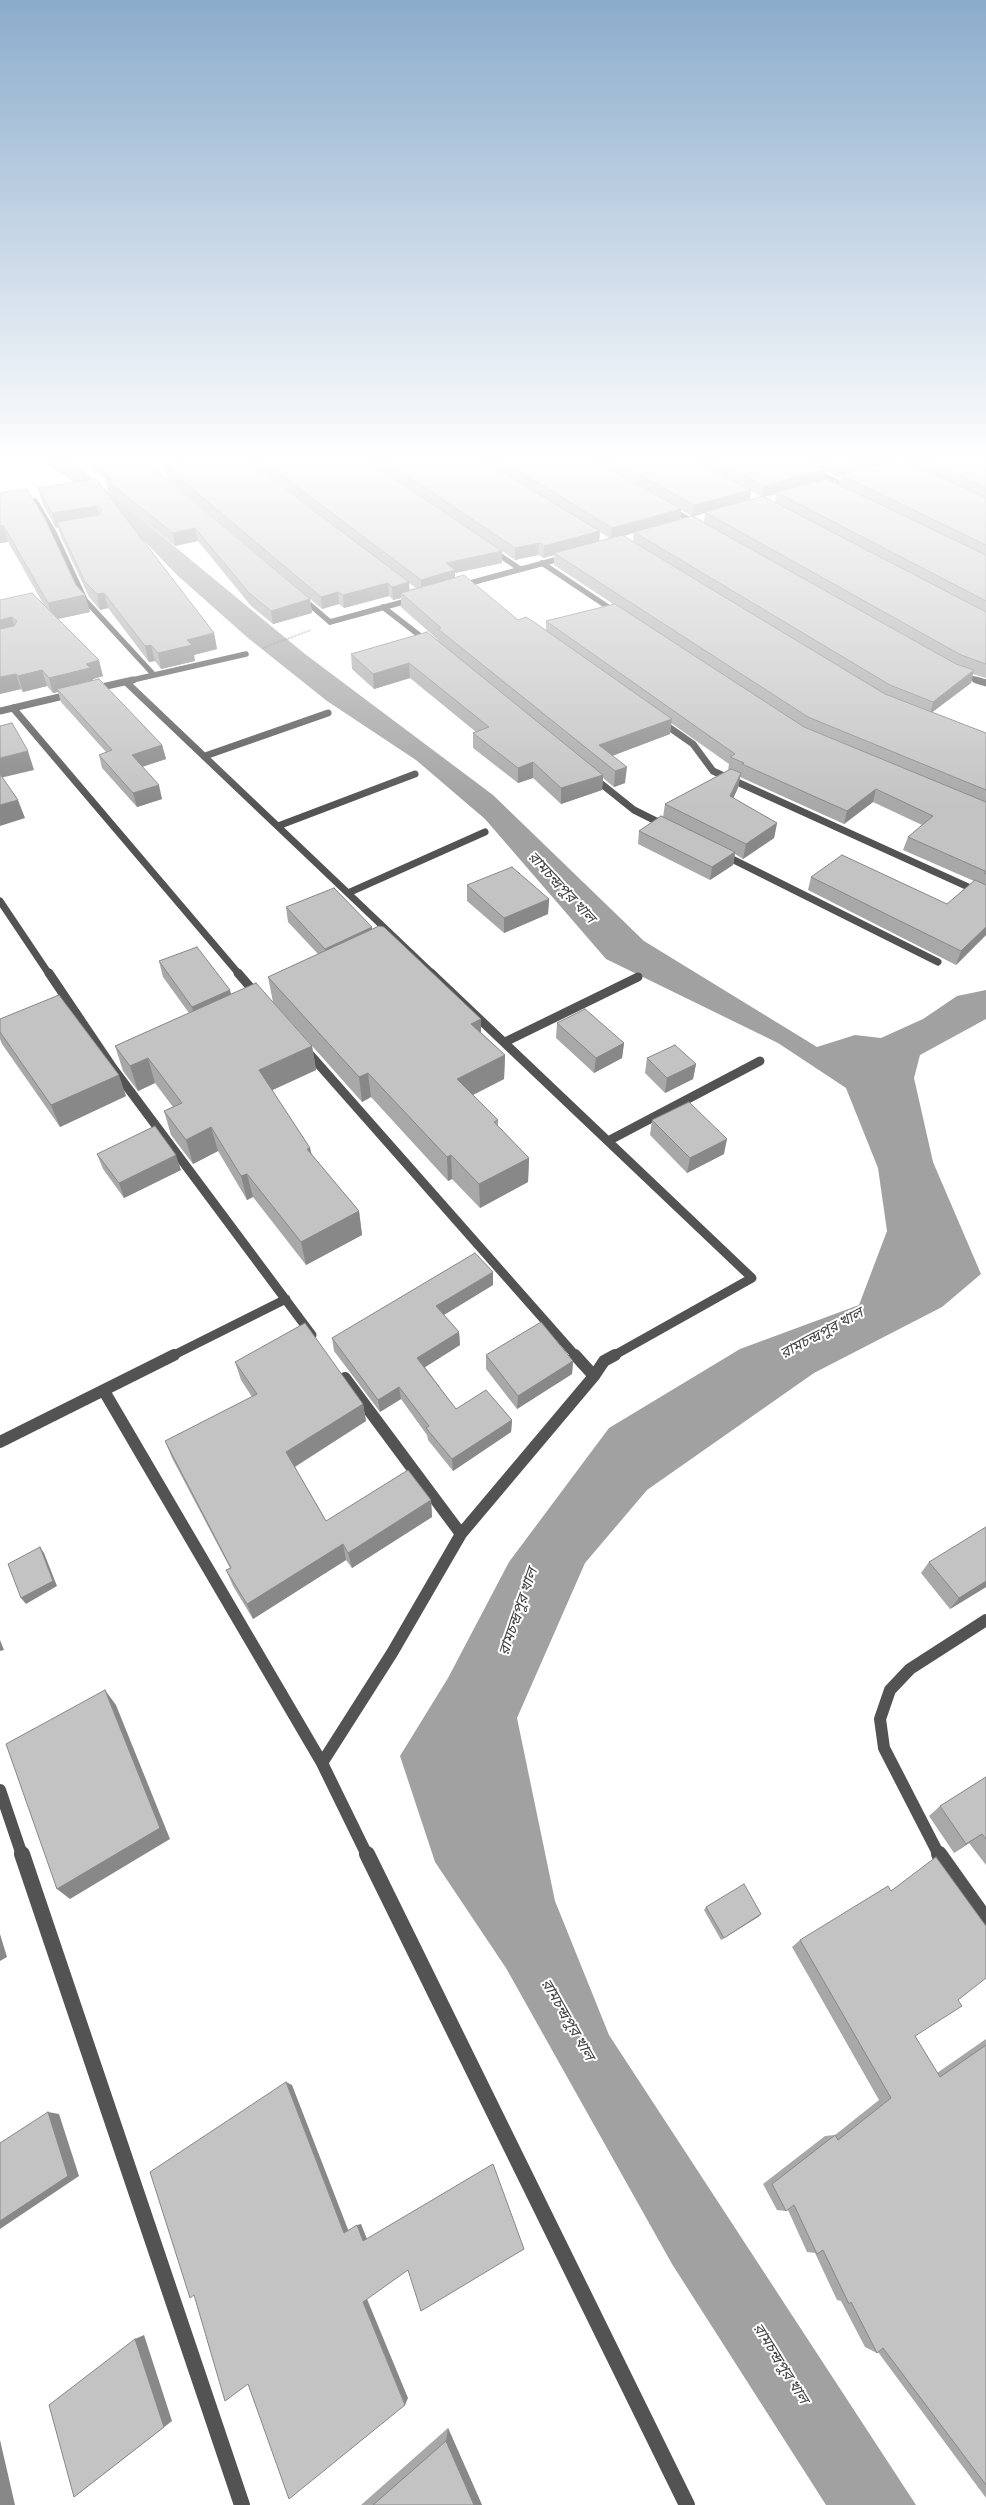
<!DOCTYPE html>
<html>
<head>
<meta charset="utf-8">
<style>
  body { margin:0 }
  canvas { display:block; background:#fff }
</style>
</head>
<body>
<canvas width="986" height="2505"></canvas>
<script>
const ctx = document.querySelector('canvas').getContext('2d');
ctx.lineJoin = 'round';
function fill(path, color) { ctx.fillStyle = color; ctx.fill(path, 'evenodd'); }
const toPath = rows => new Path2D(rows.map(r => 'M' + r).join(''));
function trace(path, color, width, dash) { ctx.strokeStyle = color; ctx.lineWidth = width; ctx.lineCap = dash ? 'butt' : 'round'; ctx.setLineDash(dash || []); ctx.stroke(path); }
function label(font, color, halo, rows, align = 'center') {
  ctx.font = font + ' "Roboto Condensed","Noto Sans Bengali",sans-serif'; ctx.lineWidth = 4; ctx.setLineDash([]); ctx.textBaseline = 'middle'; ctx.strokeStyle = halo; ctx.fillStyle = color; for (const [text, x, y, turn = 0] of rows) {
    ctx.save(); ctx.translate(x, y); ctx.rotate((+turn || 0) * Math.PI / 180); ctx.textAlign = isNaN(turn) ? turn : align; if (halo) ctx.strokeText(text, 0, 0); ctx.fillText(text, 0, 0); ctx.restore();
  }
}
const water = toPath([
  [32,456,65,456,305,654,493,795,644,941,817,1047,855,1035,881,1038,923,1019,957,996,986,990,986,1019,920,1055,914,1078,933,1162,981,1274,942,1307,814,1373,647,1490,585,1563,517,1718,555,1901,609,2035,916,2505,826,2505,672,2264,506,1968,435,1862,400,1756,448,1678,509,1562,609,1428,740,1349,859,1305,887,1231,878,1168,846,1088,778,1043,606,959,485,819,416,760,327,701,248,638,177,575,123,519,94,494]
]);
const path = toPath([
  [263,648,311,630]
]);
const minorFar4 = toPath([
  [879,456,901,466],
  [814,471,837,482],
  [35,501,54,533,85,600,154,675],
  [668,508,697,524],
  [542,563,617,613],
  [301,597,330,622],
  [383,607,428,642],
  [959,674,980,681],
  [128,681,246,654]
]);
const minorFar3 = toPath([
  [976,680,986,683],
  [126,682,433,974],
  [93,689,133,680],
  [13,708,239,974],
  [0,711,72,694],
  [660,721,693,744,713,771,986,895],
  [205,756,328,713],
  [594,778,634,810,666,826],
  [278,826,415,774],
  [722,854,938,962],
  [348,893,485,832],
  [0,901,49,974]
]);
const minorFar2 = toPath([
  [49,973,113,1068,312,1335],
  [238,973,257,995],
  [431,973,752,1278,613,1356],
  [505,1042,638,977],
  [306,1050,576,1356],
  [608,1141,760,1061],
  [172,1356,286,1299]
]);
const minorFar1 = toPath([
  [575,1355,594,1376],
  [345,1378,461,1534],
  [104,1391,322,1763],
  [0,1442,174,1355],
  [0,1790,22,1855],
  [367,1855,322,1763,392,1653,461,1534,594,1376,604,1361,615,1355],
  [939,1855,884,1748,880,1719,890,1690,910,1669,986,1620]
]);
const minor = toPath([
  [22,1854,242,2505],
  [367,1854,687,2505],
  [939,1854,986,1920]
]);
const tertiary = toPath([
  [895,466,930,456],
  [492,550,520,569],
  [459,586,566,557],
  [330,622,414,599]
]);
const wall = toPath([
  [84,456,136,456,144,464,310,599,312,613,273,624,251,606,198,541,175,546,108,492,106,480],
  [197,456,241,456,375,557,243,456,361,456,434,505,362,456,886,456,885,463,897,459,889,456,986,456,986,678,973,674,971,683,932,712,986,733,986,935,956,965,808,890,811,877,947,904,974,881,903,850,908,837,922,825,873,802,844,824,740,777,740,776,738,788,733,798,777,823,774,838,743,859,735,854,733,865,710,880,638,844,639,831,663,817,665,804,728,770,729,764,671,723,670,734,612,756,625,783,614,787,603,778,602,790,561,804,533,778,518,783,473,748,473,733,476,732,410,678,374,689,352,669,351,654,439,642,438,640,401,607,401,598,393,600,389,596,344,608,339,604,322,609,166,477,164,465,199,457],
  [914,457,912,464,902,459],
  [825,471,837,477,841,476,839,484,824,480],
  [751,491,758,495,761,497,750,500],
  [776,494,775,502,765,497],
  [681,510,691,516,680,519],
  [705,513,704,522,694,516],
  [600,532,609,538,599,541],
  [634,533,633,542,624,536],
  [502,551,515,560,538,555,543,558,554,555,554,565,613,604,546,621,546,630,518,620,455,578,455,573,502,563],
  [409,583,416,588,409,590],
  [96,479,214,633,217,649,194,655,195,661,161,669,155,661,149,662,108,608,100,610,89,597,61,537,58,527,56,528,42,503,38,488],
  [0,493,76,585,90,612,58,619,103,676,93,679,93,681,162,745,166,759,142,767,162,799,137,807,102,768,99,755,106,752,61,702,58,692,53,693,47,686,23,692,21,689,0,694,0,600,44,605,8,542,0,543],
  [467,885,549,899,548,914,504,933,467,901],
  [286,907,372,929,505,1055,504,1079,473,1095,498,1120,498,1126,529,1158,528,1182,480,1208,452,1179,448,1181,371,1097,362,1102,273,1002,268,977,318,954,288,922],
  [159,961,231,994,312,1046,316,1070,272,1090,310,1148,312,1155,359,1211,362,1235,306,1265,253,1197,247,1200,218,1151,193,1164,171,1135,164,1111,173,1107,155,1083,138,1091,123,1071,115,1046,189,1013,163,977],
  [0,1019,126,1096,60,1127,2,1044,0,1039],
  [557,1023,624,1043,622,1058,594,1073,556,1038],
  [647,1058,696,1064,693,1079,665,1093,645,1073],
  [652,1120,724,1154,687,1173,650,1135],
  [97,1154,181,1170,124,1198,103,1169],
  [493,1285,444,1315,459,1332,460,1345,425,1367,456,1409,512,1420,511,1432,453,1471,428,1440,427,1435,401,1399,380,1412,334,1351,332,1338],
  [486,1355,573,1361,572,1374,517,1409,486,1369],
  [235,1362,363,1404,366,1421,295,1467,326,1521,431,1500,432,1517,352,1568,346,1560,253,1619,233,1586,226,1570,230,1568,172,1458,165,1441,252,1397,241,1380],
  [929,1562,986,1587,950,1609,921,1573],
  [986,1777,986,1865,969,1843,954,1853,929,1816,940,1806],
  [706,1907,761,1914,758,1917,721,1940,704,1910],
  [800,1940,958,2000,915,2036,937,2073,986,2039,986,2498,878,2352,877,2353,865,2347,841,2301,837,2300,815,2253,807,2252,788,2210,786,2211,777,2210,763,2184,825,2136,835,2135,879,2100,792,1947],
  [448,2428,482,2505,361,2505]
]);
const shadedWall = toPath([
  [875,456,886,456,884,464,841,475,841,476,837,477,839,466],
  [899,456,914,456,898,460],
  [826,469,823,481,776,492,776,494,762,497,764,486],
  [751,490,749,501,705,512,705,513,692,517,694,505],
  [97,506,100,520,57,522,58,527,56,528,52,513],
  [681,509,680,520,634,532,634,533,611,539,612,528],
  [3,525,8,542,0,543,0,526],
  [195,528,198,541,175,546,173,533],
  [600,531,599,543,554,553,554,555,543,558,544,546],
  [539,543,538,555,515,560,515,548],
  [502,551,502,563,455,573,455,583,421,592,421,580,446,563],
  [409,582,410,595,401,593,401,598,393,600,392,587],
  [388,583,389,596,344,608,343,595],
  [338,592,339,604,322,609,321,597],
  [104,593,108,608,100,610,97,594],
  [85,595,90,612,53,620,48,603],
  [310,599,312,613,273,624,271,611],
  [12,617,16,632,0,636,0,620],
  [214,633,217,649,194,655,195,661,161,669,158,653,187,640],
  [151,645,155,661,149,662,145,646],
  [99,660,103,676,93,679,94,684,57,689,58,692,53,693,49,678,86,664],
  [409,663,410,678,374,689,373,674],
  [42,670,47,686,23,692,18,676],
  [974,670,971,683,930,714,933,702],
  [16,674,21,689,0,694,0,677],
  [672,719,670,734,601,760,599,745],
  [162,745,166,759,135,769,132,755],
  [28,751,34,770,0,778,0,758],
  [533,762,533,778,518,783,518,768],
  [627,767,625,783,614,787,615,771],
  [741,773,738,788,727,811,730,796],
  [603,775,602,790,561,804,561,788],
  [159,785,162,799,137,807,133,793],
  [876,789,873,802,844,824,847,811],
  [18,800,25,818,0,826,0,805],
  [777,823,774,838,743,859,746,844],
  [735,852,733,865,710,880,712,867],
  [549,899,548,914,504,933,504,918],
  [372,927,374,942,327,964,325,949],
  [986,927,986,935,956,965,961,951],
  [230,990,234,1005,196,1023,192,1007],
  [481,1019,481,1044,471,1024],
  [624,1043,622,1058,594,1073,596,1058],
  [312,1046,316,1070,264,1094,259,1070],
  [505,1055,504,1079,457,1103,457,1079],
  [148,1058,155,1083,138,1091,130,1066],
  [696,1064,693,1079,665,1093,667,1078],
  [368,1073,371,1097,362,1102,359,1077],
  [119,1075,126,1096,60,1127,51,1105],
  [211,1127,218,1151,193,1164,186,1140],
  [727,1139,724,1154,687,1173,690,1158],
  [310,1148,315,1172,307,1149],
  [176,1155,181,1170,124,1198,119,1183],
  [451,1155,452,1179,448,1181,447,1157],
  [529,1158,528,1182,480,1208,479,1184],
  [247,1174,253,1197,247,1200,241,1176],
  [359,1211,362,1235,306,1265,301,1242],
  [493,1272,493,1285,437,1319,436,1306],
  [459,1332,460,1345,419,1371,417,1358],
  [573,1361,572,1374,517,1409,518,1396],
  [399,1387,401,1399,380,1412,378,1400],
  [363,1404,366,1421,291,1469,286,1452],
  [512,1420,511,1432,453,1471,452,1459],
  [431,1500,432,1517,352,1568,348,1553],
  [343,1544,346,1560,253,1619,247,1604],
  [40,1547,44,1553,57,1586,26,1604,21,1598],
  [986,1581,986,1587,950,1609,959,1598],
  [0,1640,4,1650,0,1651],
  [105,1690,116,1705,170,1839,70,1899,57,1889],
  [982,1834,969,1843,954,1853,966,1844],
  [761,1914,758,1917,721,1940,724,1938],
  [0,1934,7,1957,0,1961],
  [286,2082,292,2085,349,2232,344,2233],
  [48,2112,59,2114,79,2176,0,2229,0,2221],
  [361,2224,367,2239,363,2241,357,2225],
  [367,2299,408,2398,405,2405,363,2302],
  [144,2335,172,2421,74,2497,135,2339],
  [448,2428,482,2505,474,2505,446,2441],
  [0,2440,15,2505,0,2505]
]);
const building = toPath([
  [92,456,136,456,144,464,148,463,310,599,271,611,249,593,195,528,173,533,106,480,112,479,92,456],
  [206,456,241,456,409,582,392,587,388,583,343,595,338,592,321,597,164,465,206,456],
  [256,456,361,456,502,551,446,563,455,570,421,580,256,456],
  [378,456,476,456,600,531,544,546,539,543,515,548,378,456],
  [494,456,587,456,681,509,612,528,494,456],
  [606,456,686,456,751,490,694,505,606,456],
  [705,456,797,456,826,469,764,486,705,456],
  [818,456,875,456,839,466,818,456],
  [917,456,986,456,986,488,917,456],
  [900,459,986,498,986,545,841,475,900,459],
  [96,479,214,633,187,640,192,645,158,653,151,645,145,646,104,593,97,594,85,582,57,522,98,515,102,512,101,508,97,506,52,513,38,488,96,479],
  [827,479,986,555,986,601,776,492,827,479],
  [27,489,45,519,76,585,85,595,48,603,3,525,0,526,0,493,27,489],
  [763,496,986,612,986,664,961,655,705,512,763,496],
  [692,516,956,664,974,670,933,702,890,685,634,532,692,516],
  [622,535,885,694,986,733,986,790,808,717,554,553,622,535],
  [464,575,518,620,526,617,534,622,672,719,599,745,627,767,615,771,438,629,441,628,401,593,464,575],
  [32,593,99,660,86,664,90,668,49,678,42,670,18,676,16,674,0,677,0,629,14,626,17,621,12,617,0,620,0,600,32,593],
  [615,604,804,727,986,802,986,874,984,873,985,871,908,837,933,816,876,789,847,811,742,764,744,763,730,757,735,754,546,621,615,604],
  [427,632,603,775,561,788,533,762,518,768,473,733,489,727,409,663,373,674,351,654,427,632],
  [99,679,162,745,132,755,159,785,133,793,99,755,112,750,57,689,99,679],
  [12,723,28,751,0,758,0,726,12,723],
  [731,769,741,773,730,796,777,823,746,844,665,804,731,769],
  [0,774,18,800,0,805,0,774],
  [661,816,735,852,712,867,639,831,661,816],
  [842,855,947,904,975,880,986,885,986,927,961,951,811,877,842,855],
  [512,867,549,899,504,918,467,885,512,867],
  [334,888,372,927,325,949,286,907,334,888],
  [379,926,384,927,481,1019,471,1024,505,1055,457,1079,498,1120,494,1122,529,1158,479,1184,451,1155,447,1157,368,1073,359,1077,268,977,379,926],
  [197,947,230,990,192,1007,159,961,197,947],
  [256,983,312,1046,259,1070,310,1148,307,1149,359,1211,301,1242,247,1174,241,1176,211,1127,186,1140,164,1111,182,1103,148,1058,130,1066,115,1046,256,983],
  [59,995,119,1075,51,1105,0,1032,0,1019,59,995],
  [585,1009,624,1043,596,1058,557,1023,585,1009],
  [675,1045,696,1064,667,1078,647,1058,675,1045],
  [689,1102,727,1139,690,1158,652,1120,689,1102],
  [155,1126,176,1155,119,1183,97,1154,155,1126],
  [475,1253,493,1272,436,1306,459,1332,417,1358,456,1409,486,1390,512,1420,452,1459,426,1428,429,1426,399,1387,378,1400,332,1338,475,1253],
  [541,1322,573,1361,518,1396,486,1355,541,1322],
  [305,1323,363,1404,286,1452,326,1521,408,1470,431,1500,348,1553,343,1544,247,1604,226,1570,231,1568,165,1441,257,1394,235,1362,305,1323],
  [986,1527,986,1581,959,1598,929,1562,986,1527],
  [40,1547,53,1581,21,1598,8,1564,40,1547],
  [105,1690,160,1828,57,1889,6,1744,105,1690],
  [986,1777,986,1839,982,1834,966,1844,940,1806,986,1777],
  [936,1857,986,1926,986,1978,958,2000,962,2006,915,2036,940,2077,986,2045,986,2485,883,2348,877,2353,851,2302,849,2304,823,2250,817,2254,794,2205,786,2211,772,2184,835,2135,838,2140,891,2098,800,1940,888,1886,891,1891,936,1857],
  [744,1884,761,1914,724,1938,706,1907,744,1884],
  [286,2082,344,2233,357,2225,363,2241,493,2164,524,2249,421,2311,408,2270,363,2302,405,2405,289,2499,248,2384,225,2401,194,2295,190,2298,150,2172,286,2082],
  [48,2112,68,2176,0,2221,0,2143,48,2112],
  [135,2339,164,2427,74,2497,49,2405,135,2339],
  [446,2441,474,2505,373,2505,446,2441]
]);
const waterNames = [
  ["রামচন্দ্রপুর খাল",561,888,47],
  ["রামচন্দ্রপুর খাল",822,1334,-28],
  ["রামচন্দ্রপুর খাল",519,1612,-71],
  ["রামচন্দ্রপুর খাল",567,2020,60],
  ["রামচন্দ্রপুর খাল",780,2364,58]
];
fill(water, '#a1a1a1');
trace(path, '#757575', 2, [0.5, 1]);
trace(minorFar4, '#535353', 5.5);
trace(minorFar3, '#535353', 7);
trace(minorFar2, '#535353', 9);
trace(minorFar1, '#535353', 12);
trace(minor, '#535353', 16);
trace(tertiary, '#535353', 5.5);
fill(wall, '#a8a8a8');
fill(shadedWall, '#888');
fill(building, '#c3c3c3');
trace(building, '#888', 1);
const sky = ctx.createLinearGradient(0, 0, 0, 807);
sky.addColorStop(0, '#8baccc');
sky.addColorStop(0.57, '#fff');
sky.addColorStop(1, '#ffffff00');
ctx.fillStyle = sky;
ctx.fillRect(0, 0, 986, 807);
label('italic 15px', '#424242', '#fff', waterNames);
</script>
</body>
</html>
